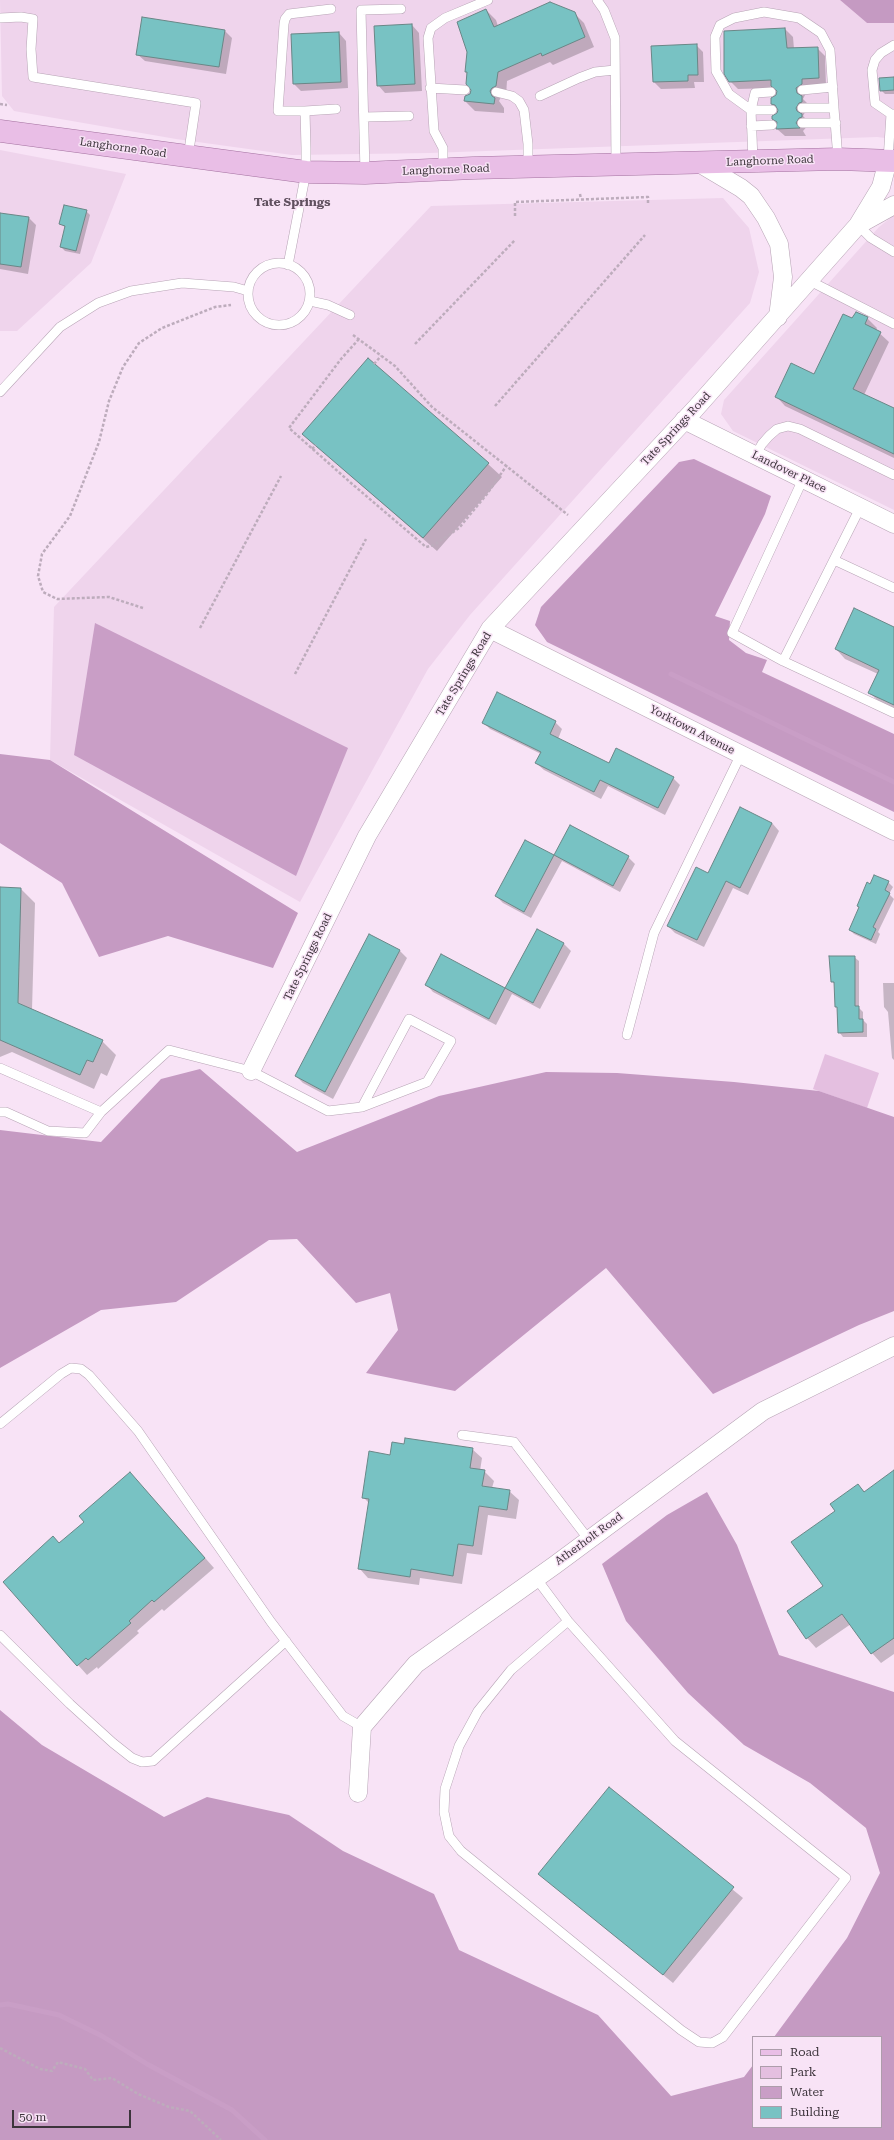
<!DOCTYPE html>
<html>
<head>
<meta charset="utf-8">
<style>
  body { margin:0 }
  #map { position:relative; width:894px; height:2140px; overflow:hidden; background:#f8e3f6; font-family:"Roboto Serif",serif }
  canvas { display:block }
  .legend { position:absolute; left:752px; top:2036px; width:130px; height:92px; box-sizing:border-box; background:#f8e3f6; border:1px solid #ad9dab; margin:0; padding:5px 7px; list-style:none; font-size:12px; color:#3c343b }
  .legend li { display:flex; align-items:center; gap:8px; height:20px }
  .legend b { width:20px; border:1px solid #ad9dab }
  .scale { position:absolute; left:12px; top:2110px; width:119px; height:18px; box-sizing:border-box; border:2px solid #3c343b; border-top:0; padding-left:5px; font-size:12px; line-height:14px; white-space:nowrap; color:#3c343b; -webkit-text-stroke:3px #f8e3f6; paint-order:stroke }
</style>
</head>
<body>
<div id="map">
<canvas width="894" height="2140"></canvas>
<ul class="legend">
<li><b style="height:5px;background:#e9bee6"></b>Road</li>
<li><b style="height:11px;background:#e4bfe0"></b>Park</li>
<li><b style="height:11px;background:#c99ec6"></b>Water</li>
<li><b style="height:11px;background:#78c2c3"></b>Building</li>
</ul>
<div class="scale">50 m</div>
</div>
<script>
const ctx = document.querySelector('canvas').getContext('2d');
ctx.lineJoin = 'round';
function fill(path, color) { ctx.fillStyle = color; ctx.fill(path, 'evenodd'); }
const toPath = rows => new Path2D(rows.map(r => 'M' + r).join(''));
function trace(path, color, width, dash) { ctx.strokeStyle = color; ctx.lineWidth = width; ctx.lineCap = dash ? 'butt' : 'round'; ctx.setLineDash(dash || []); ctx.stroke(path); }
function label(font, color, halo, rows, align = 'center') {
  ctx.font = font + ' "Roboto Serif",serif'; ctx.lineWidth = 3; ctx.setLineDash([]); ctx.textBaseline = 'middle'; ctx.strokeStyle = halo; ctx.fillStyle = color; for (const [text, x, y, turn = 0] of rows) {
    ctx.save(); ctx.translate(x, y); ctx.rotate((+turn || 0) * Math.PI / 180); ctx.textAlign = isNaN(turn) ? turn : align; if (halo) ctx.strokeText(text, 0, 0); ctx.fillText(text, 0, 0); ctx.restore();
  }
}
const built = toPath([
  [0,0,840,0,867,23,894,23,894,139,877,137,430,153,292,155,176,139,14,111,2,96],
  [0,150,126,174,91,263,17,331,0,331],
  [723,198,749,228,759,272,750,303,470,615,428,669,300,902,50,760,54,607,431,206],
  [894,215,894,510,733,431,721,414,724,400,879,227]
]);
const green = toPath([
  [825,1054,879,1073,867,1108,813,1089]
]);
const forest = toPath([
  [840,0,894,0,894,23,867,23],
  [694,459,771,496,765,514,715,616,730,621,729,640,746,653,767,660,762,672,894,734,894,812,547,642,535,625,541,607,679,462],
  [0,754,50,760,298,913,273,968,168,936,99,957,62,883,0,843],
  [200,1069,297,1152,439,1096,546,1072,617,1073,734,1082,819,1091,894,1117,894,1311,859,1325,713,1394,606,1268,455,1391,366,1373,398,1330,390,1293,356,1303,297,1239,269,1240,176,1302,101,1310,0,1368,0,1130,101,1142,161,1079],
  [707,1492,737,1545,779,1655,894,1692,894,2140,0,2140,0,1710,42,1745,164,1817,207,1797,289,1815,343,1851,434,1894,459,1950,598,2015,671,2096,744,2077,753,2065,753,2127,881,2127,881,2037,774,2037,847,1938,880,1873,866,1828,810,1783,744,1745,688,1693,626,1621,602,1564,667,1515]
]);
const water = toPath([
  [95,623,348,748,296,876,74,755]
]);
const shadow = toPath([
  [486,10,496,20,498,26,574,13,584,23,594,47,553,65,550,62,507,81,506,96,501,97,499,101,504,108,504,113,475,111,465,101,472,90,466,71],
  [412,25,419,33,422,91,385,93,378,85],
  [785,29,793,37,794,49,817,48,825,56,826,86,806,93,803,99,809,105,803,116,810,123,803,131,806,136,785,136,777,129,778,124,773,119,779,110,772,104,778,91,774,88,738,89,730,81],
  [225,31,232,38,226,74,145,61,137,54],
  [339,33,346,41,348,88,301,91,294,84],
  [696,45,703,52,704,82,694,82,695,88,661,89,654,82],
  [894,78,894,94,885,94,881,90],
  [86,211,90,215,80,254,65,251,61,247,66,228,61,224],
  [0,214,29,218,36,225,28,274,0,269],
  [867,318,877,328,876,330,889,342,864,395,894,410,894,458,785,406,776,396,815,376,853,320],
  [303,434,488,464,502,477,437,551],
  [894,627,894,709,879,702,869,692,878,674,845,659,836,649],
  [483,722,555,722,562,729,558,739,609,764,673,778,680,785,665,815,608,786,601,799,544,770,536,763,541,754,490,729],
  [741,809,772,823,779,831,748,895,733,888,704,947,675,933,668,926,709,874],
  [571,827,628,857,635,864,620,892,562,861,531,918,503,903,496,896,526,841,555,856],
  [888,882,893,887,889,894,894,899,878,932,880,934,876,944,854,934,850,930,871,885],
  [0,888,21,889,35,903,32,1010,102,1041,116,1055,107,1076,101,1073,94,1089,12,1052,0,1057],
  [537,930,564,944,571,951,540,1009,512,994,496,1025,433,992,426,984,442,956,505,989],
  [370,935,400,951,407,958,333,1099,303,1083,296,1076],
  [854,957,859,961,859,1008,863,1012,863,1020,867,1024,867,1037,843,1037,839,1032,835,985,832,981],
  [883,983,894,983,894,1060,892,1058,888,1012,884,1007],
  [472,1449,482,1458,480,1471,484,1471,494,1481,492,1488,509,1491,519,1500,516,1519,488,1515,482,1555,467,1553,462,1584,420,1578,419,1585,368,1578,359,1568,369,1503,364,1498,391,1456],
  [894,1472,894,1654,881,1663,872,1653,851,1624,816,1648,807,1638,824,1586,837,1511,858,1485,865,1492],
  [139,1483,214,1568,164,1611,162,1609,137,1631,139,1633,98,1669,97,1667,87,1675,4,1582,60,1544],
  [609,1789,743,1898,673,1983,540,1874]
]);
const stream = toPath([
  [671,674,894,782],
  [0,2005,8,2004,59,2015,102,2036,147,2064,232,2110,265,2140]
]);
const building = toPath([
  [550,2,575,12,585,37,542,56,541,53,498,72,496,86,492,88,490,91,492,96,495,98,494,104,464,101,465,96,470,94,471,90,466,84,467,72,465,72,467,52,457,22,486,9,494,27,550,2],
  [142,17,225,30,219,67,136,55,142,17],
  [412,24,415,84,377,86,374,26,412,24],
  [785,28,787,48,818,47,819,78,802,79,802,84,796,88,797,93,802,96,802,102,799,103,796,108,797,111,802,114,802,117,799,118,796,123,800,128,776,129,777,122,772,119,772,116,777,113,778,110,775,105,771,104,771,98,776,95,777,91,771,86,771,80,729,82,724,74,724,31,785,28],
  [339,32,341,82,293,84,291,34,339,32],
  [697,44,698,75,688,75,688,81,653,82,651,46,697,44],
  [894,77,894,90,880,91,879,78,894,77],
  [64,205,87,210,76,251,60,247,65,226,59,224,64,205],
  [0,213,29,217,21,267,0,264,0,213],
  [856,312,868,317,865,324,881,332,853,389,894,408,894,454,775,397,791,363,814,374,843,314,852,318,856,312],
  [368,358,489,463,423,538,302,434,368,358],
  [854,608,894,627,894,705,868,693,879,670,835,649,854,608],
  [497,692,556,721,550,734,609,763,616,748,674,777,658,808,600,780,594,792,535,763,541,752,482,723,497,692],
  [740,807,772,823,740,888,726,881,697,940,667,926,696,867,708,873,740,807],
  [570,825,629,856,613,886,554,855,570,825],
  [525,840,554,855,524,912,495,896,525,840],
  [874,875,889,881,885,890,890,893,873,927,876,929,871,940,849,930,859,907,857,906,867,882,870,884,874,875],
  [0,887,21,888,18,1003,103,1040,93,1062,87,1060,80,1075,0,1040,0,887],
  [537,929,564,943,533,1003,505,988,537,929],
  [369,934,400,950,325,1092,295,1076,369,934],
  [441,954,505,988,489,1019,425,985,441,954],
  [829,956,855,956,855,1006,859,1006,859,1019,863,1019,863,1032,838,1033,837,1007,835,1007,834,982,831,982,829,956],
  [405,1438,473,1448,470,1468,485,1470,482,1486,510,1490,507,1510,479,1506,473,1546,458,1544,453,1576,411,1569,410,1577,358,1569,369,1499,362,1498,369,1451,390,1455,392,1442,404,1444,405,1438],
  [894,1470,894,1638,871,1654,842,1614,806,1639,787,1611,823,1586,791,1542,835,1511,830,1504,858,1484,864,1492,894,1470],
  [130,1472,205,1558,154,1602,152,1600,129,1621,131,1623,88,1660,86,1658,77,1666,3,1582,53,1536,59,1543,84,1522,79,1516,130,1472],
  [609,1787,734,1887,663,1975,538,1874,609,1787]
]);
const path = toPath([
  [0,104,7,105],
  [580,194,581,199],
  [515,216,515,202,648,197,648,205],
  [353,335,395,366,432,407,568,515],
  [359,339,341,359,289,428,351,483,426,547,434,545,459,528,487,494,507,465],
  [415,344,515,240],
  [374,364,381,356],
  [495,406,645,235],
  [312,449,316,445],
  [143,608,109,597,57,599,43,592,38,576,42,554,70,516,99,442,109,401,123,367,139,343,162,328,215,307,231,305],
  [200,628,281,476],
  [295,674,366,539],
  [0,2048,40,2069,52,2071,58,2062,85,2069,93,2080,112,2078,138,2094,169,2107,190,2111,221,2140]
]);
const service = toPath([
  [597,0,604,10,615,38,616,164],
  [0,18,21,17,33,19,31,49,33,77,196,103,188,157],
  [430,88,465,90],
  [802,90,833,87],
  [496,92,512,96,519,101,524,110,528,144,528,167],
  [771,92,755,93,751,110,729,94,716,71,715,37,720,25,734,18,764,12,799,18,821,33,830,50,834,108],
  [540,96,579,78,595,72,615,70],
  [802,108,834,108,838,159],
  [305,111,336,109],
  [891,114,875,103,872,70,875,60,881,53,894,45],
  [364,117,409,116],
  [802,123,836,123],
  [751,126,772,125],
  [888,160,891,114,894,114],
  [753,161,751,110,772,110],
  [443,170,443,148,434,131,428,38,431,28,445,18,488,0],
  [365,173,361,10,401,9],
  [858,225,871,238,894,252],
  '248 294a31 31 0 1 1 62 0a31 31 0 1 1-62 0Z',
  [288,265,306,172,306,148,305,111,278,111,284,24,285,19,289,14,331,9],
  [810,281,894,324],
  [310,301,328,305,350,315],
  [0,392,60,327,98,303,131,291,182,283,234,287,248,291],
  [755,456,762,444,769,436,777,429,788,426,800,429,894,475],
  [860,508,783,661,894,713],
  [834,560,894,588],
  [783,661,732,633,803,479],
  [627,1035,654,933,741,754],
  [0,1068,101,1112],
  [0,1112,6,1112,48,1131,85,1133,101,1112,169,1050,251,1071,328,1111,362,1107,427,1082,451,1041,409,1019,362,1107],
  [0,1424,61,1374,71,1368,81,1369,89,1375,138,1431,271,1622,343,1716,362,1727],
  [462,1435,514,1442,589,1540],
  [536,1578,568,1621,675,1741,846,1878,723,2037,712,2043,699,2042,681,2030,461,1851,449,1836,444,1812,445,1789,459,1746,478,1711,511,1670,568,1621],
  [0,1635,70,1704,113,1743,132,1758,142,1762,153,1761,286,1641]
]);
const minor = toPath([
  [699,163,741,188,751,196,766,218,779,244,783,277,778,317],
  [860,224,894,205],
  [684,420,894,524],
  [490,629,894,831],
  [251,1071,367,836,490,629,695,409,858,225,881,187,888,160],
  [358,1793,362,1727,416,1664,555,1565,763,1411,894,1346]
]);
const primary = toPath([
  [0,131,306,172,365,173,473,168,838,159,894,161]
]);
const streetNames = [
  ["Langhorne Road",123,148,8],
  ["Langhorne Road",770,161,-2],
  ["Langhorne Road",446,170,-2],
  ["Tate Springs Road",676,429,-47],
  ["Landover Place",789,472,26],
  ["Tate Springs Road",464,674,-59],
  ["Yorktown Avenue",692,730,27],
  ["Tate Springs Road",308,957,-64],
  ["Atherholt Road",589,1539,-36]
];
const neighbourhoodNames = [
  ["Tate Springs",292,202]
];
fill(built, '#efd4ec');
fill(green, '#e4bfe0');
fill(forest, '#c59ac2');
fill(water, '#c99ec6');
fill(shadow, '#0003');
trace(stream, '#c99ec6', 5);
fill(building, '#78c2c3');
trace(building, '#6a8787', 1);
trace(service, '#b7a4b5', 10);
trace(minor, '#b7a4b5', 19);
trace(primary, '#a3719f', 23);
trace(path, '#bdacbc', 2.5, [3, 2]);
trace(service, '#fff', 9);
trace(minor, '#fff', 18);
trace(primary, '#e9bee6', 22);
label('11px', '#3c343b', '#f8e3f6', streetNames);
label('bold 12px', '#60505f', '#f8e3f6', neighbourhoodNames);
</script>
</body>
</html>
